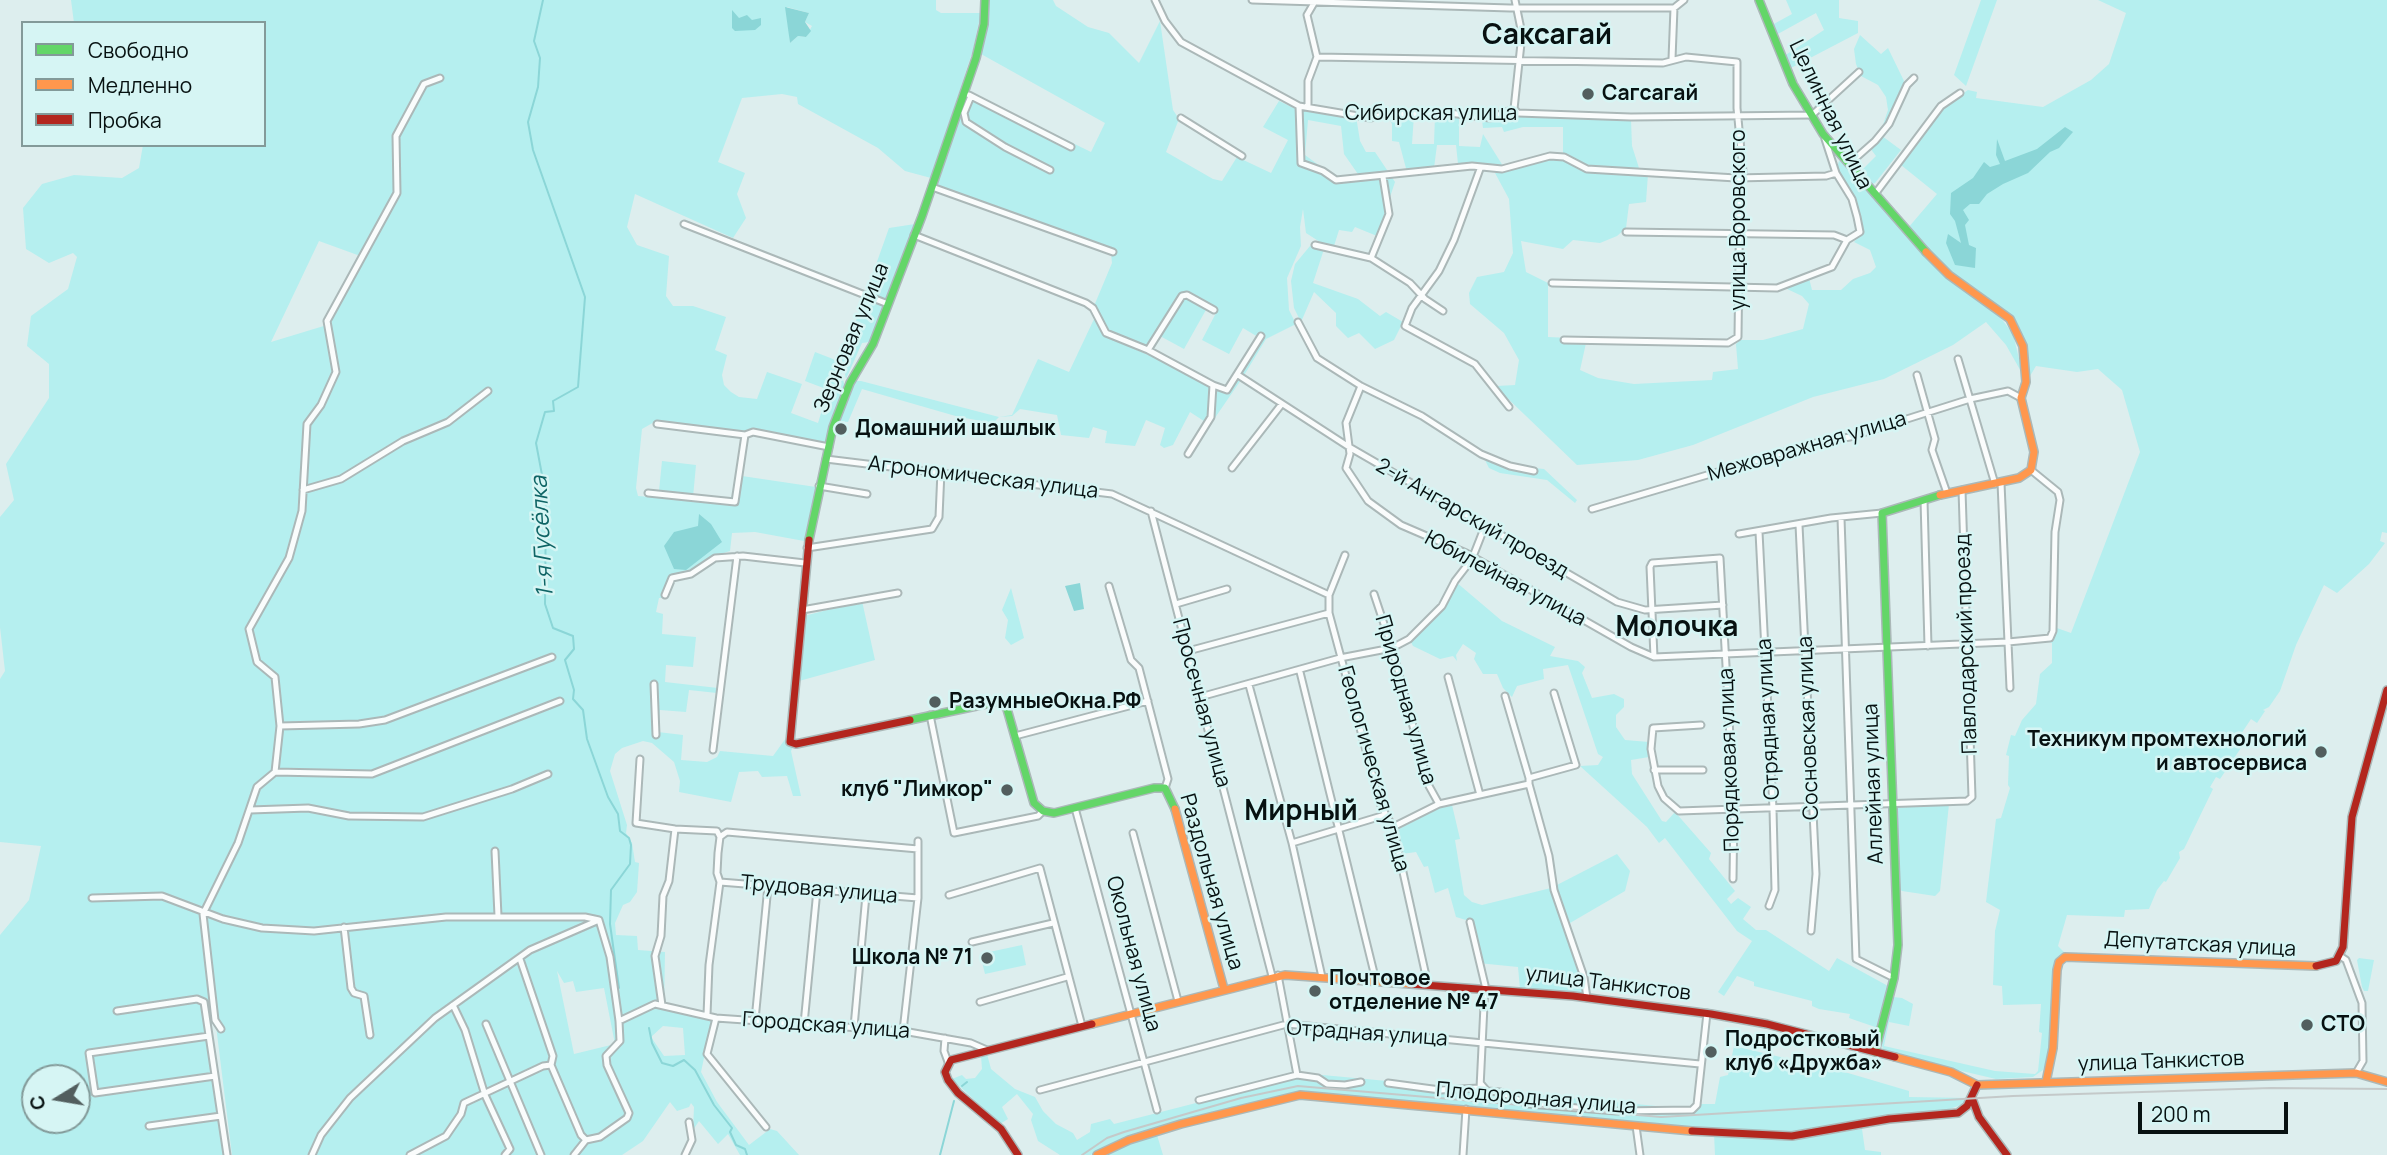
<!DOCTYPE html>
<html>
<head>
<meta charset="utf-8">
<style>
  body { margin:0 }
  #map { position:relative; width:2387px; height:1155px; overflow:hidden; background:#dee; font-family:Manrope,sans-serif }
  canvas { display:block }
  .legend { position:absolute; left:21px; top:21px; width:245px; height:126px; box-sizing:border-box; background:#d6f5f4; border:2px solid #839a99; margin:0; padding:9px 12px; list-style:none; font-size:21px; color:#071111 }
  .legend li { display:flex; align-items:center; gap:14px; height:35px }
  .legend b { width:35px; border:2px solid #839a99 }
  .north { position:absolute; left:21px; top:1064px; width:70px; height:70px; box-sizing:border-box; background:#d6f5f4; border:2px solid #839a99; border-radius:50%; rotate:259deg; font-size:19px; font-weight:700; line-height:28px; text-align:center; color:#071111 }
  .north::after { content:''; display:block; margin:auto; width:24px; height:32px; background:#525e5e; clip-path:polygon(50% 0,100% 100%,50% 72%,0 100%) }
  .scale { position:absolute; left:2138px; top:1102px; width:150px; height:32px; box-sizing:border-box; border:4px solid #071111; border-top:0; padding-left:9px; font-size:21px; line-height:24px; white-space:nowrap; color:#071111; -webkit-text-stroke:5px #d6f5f4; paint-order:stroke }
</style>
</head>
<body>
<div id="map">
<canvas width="2387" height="1155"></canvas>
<ul class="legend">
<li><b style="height:9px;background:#63d668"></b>Свободно</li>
<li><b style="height:9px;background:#ff974d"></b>Медленно</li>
<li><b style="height:9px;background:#b3261e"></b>Пробка</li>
</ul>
<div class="north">С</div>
<div class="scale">200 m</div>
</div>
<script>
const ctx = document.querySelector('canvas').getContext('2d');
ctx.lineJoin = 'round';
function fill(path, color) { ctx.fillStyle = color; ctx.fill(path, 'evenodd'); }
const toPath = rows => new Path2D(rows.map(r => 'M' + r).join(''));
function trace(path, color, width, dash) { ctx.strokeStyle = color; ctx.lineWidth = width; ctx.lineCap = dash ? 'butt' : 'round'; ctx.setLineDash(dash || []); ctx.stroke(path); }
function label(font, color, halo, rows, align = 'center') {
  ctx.font = font + ' Manrope,sans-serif'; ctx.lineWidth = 5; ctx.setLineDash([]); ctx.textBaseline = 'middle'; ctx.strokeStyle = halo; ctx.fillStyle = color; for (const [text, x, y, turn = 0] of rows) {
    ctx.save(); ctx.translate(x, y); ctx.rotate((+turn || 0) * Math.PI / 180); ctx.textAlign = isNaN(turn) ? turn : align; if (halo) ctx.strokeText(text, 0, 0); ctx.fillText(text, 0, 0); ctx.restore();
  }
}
const green = toPath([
  [71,0,936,0,936,10,941,13,981,13,973,50,931,178,905,171,878,148,798,104,797,97,782,94,742,98,718,162,745,173,737,194,746,218,733,238,635,194,627,227,637,245,669,256,666,296,673,306,693,306,726,317,715,350,727,355,722,375,724,385,731,392,739,397,757,399,767,372,802,384,791,413,818,423,822,410,827,410,834,392,805,381,815,352,833,359,839,365,845,387,827,441,822,443,753,430,744,433,656,421,642,429,636,488,638,496,734,504,739,500,742,476,816,487,804,541,755,532,732,533,730,551,714,556,691,573,669,580,666,598,659,598,656,612,663,614,662,634,696,637,693,667,666,665,665,682,718,688,717,693,689,690,686,712,660,710,658,732,683,735,681,760,707,762,717,757,720,751,773,756,786,738,793,747,791,751,801,796,793,796,787,776,762,777,758,771,739,772,731,802,679,792,680,781,674,762,652,743,643,741,622,748,615,754,610,771,627,825,626,833,632,843,635,862,639,863,637,892,630,902,623,905,615,923,616,935,637,936,638,950,665,952,664,1010,700,1014,712,1020,701,1072,717,1102,749,1145,770,1129,777,1131,799,1155,740,1155,728,1134,718,1144,699,1121,693,1130,694,1107,691,1103,689,1107,677,1111,670,1102,643,1141,622,1155,232,1155,206,945,215,1076,227,1155,0,1155,0,935,29,900,41,846,0,842,0,679,5,671,0,627,0,517,14,500,6,464,49,398,49,364,27,346,31,316,68,289,77,257,73,253,49,263,26,249,23,208,42,184,74,175,122,178,139,168,143,145,264,145,264,23,74,23],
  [787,7,809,13,805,22,812,26,806,37,798,36,790,43],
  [319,241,363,257,327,325,271,342],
  [557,971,564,983,573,981,576,992,604,988,615,1044,574,1054],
  [663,1026,683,1028,685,1055,664,1056,651,1037],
  [35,1078,77,1078,77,1120,35,1120],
  [989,0,1053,0,1056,6,1088,27,1109,33,1139,63,1160,21,1173,110,1179,119,1166,152,1213,179,1222,181,1237,157,1271,173,1288,140,1263,127,1279,101,1296,109,1356,116,1360,141,1366,152,1375,152,1395,182,1377,236,1355,227,1352,232,1339,230,1334,246,1320,242,1306,233,1303,209,1300,227,1301,246,1287,278,1289,310,1296,324,1266,339,1243,377,1240,375,1258,337,1243,328,1229,354,1202,340,1216,313,1207,308,1184,349,1160,336,1151,349,1108,331,1094,306,1112,263,1111,253,937,191,936,184,963,98,970,93,1091,152,1105,123,981,54,988,24],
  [1308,120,1341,126,1344,154,1360,177,1336,178,1305,155],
  [1786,0,1839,0,1839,18,1858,21,1858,33,1789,69,1784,56,1824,30,1816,13,1776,35,1772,25,1792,14],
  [1981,0,1997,0,1966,86,1954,75],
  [2098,0,2387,0,2387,533,2382,532,2380,541,2385,543,2369,564,2337,593,2324,585,2296,645,2280,691,2269,707,2263,710,2265,711,2257,723,2251,719,2239,737,2245,742,2220,779,2216,777,2210,787,2213,789,2184,849,2179,852,2180,858,2166,882,2164,881,2157,890,2149,909,2125,910,2124,917,2067,915,2058,946,2065,953,2058,957,2054,965,2049,1054,2043,1070,2033,1077,1996,1079,1885,1053,1881,1044,1893,997,1902,998,1913,1004,1909,1026,1889,1022,1884,1046,1995,1071,2035,1074,2038,1071,2042,1033,2039,1032,2041,1004,2003,1005,2002,986,1993,985,1995,931,2000,910,1986,902,1996,819,2001,818,2010,788,2008,785,2009,756,2006,755,2011,735,2015,736,2022,720,2036,704,2040,674,2052,663,2052,643,2047,641,2052,638,2054,627,2071,633,2140,452,2122,390,2098,369,2077,372,2036,366,2030,376,2026,346,2012,318,1937,260,1908,228,1937,194,1901,165,1941,109,1968,90,1977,92,1976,98,2043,107,2091,80,2109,64,2126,13],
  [1860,35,1881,54,1888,48,1904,81,1894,113,1883,125,1888,110,1886,97,1878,85,1861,76,1856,64,1854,49],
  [1414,115,1412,144,1434,144,1435,115,1459,117,1459,146,1480,147,1483,134,1503,166,1458,164,1456,145,1437,145,1434,168,1407,172,1399,142,1392,141,1392,124,1388,117],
  [1508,115,1631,120,1632,146,1639,168,1648,174,1646,202,1629,204,1626,228,1617,236,1600,243,1573,240,1563,249,1521,241,1526,272,1548,283,1548,337,1594,339,1586,343,1580,370,1598,378,1634,384,1712,380,1713,372,1738,369,1736,344,1740,340,1763,340,1803,329,1809,304,1802,296,1785,288,1809,278,1812,290,1841,290,1853,279,1870,273,1876,267,1870,250,1854,242,1864,230,1854,198,1837,168,1839,161,1844,163,1953,280,1994,309,2013,334,2023,375,2006,345,1986,322,1953,345,1884,379,1813,397,1693,445,1638,460,1577,465,1500,391,1497,386,1515,385,1519,360,1504,333,1470,304,1469,293,1477,277,1504,272,1513,253,1509,199,1495,173,1563,156,1563,127,1523,127,1504,132,1502,127,1483,128,1482,120],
  [1882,136,1901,150,1875,183,1870,185,1859,173,1876,156,1870,148],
  [915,224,870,342,862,343,846,379,842,360,889,228],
  [1310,246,1324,249,1313,283,1358,299,1380,316,1386,312,1403,322,1394,340,1375,349,1359,333,1348,338,1336,326,1336,313,1314,292,1301,322,1294,308,1291,281,1295,264],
  [1095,317,1104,335,1177,368,1218,390,1228,391,1236,381,1241,380,1210,425,1190,412,1173,445,1164,448,1160,445,1165,428,1146,420,1135,446,1105,443,1107,431,1093,427,1089,438,1061,435,1057,415,1020,409,1012,416,999,417,993,423,959,417,862,389,848,422,837,421,853,381,861,381,999,417,1012,415,1038,359,1069,372],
  [1483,456,1515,466,1544,469,1577,500,1575,503,1547,480,1500,473,1489,468],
  [662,461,696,465,693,497,659,491],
  [1456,582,1502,621,1555,647,1550,656,1578,661,1585,667,1582,673,1592,698,1614,694,1624,699,1624,707,1616,715,1616,727,1625,740,1649,742,1649,757,1631,760,1632,774,1662,821,1666,822,1675,812,1711,853,1709,859,1735,891,1727,899,1731,904,1738,898,1751,907,1743,919,1756,930,1766,930,1829,971,1837,958,1888,986,1878,1028,1849,1018,1850,1014,1819,1009,1812,1006,1812,1001,1754,986,1754,982,1737,976,1724,996,1718,992,1752,941,1737,931,1665,838,1659,843,1647,827,1580,766,1598,765,1603,757,1598,754,1568,665,1543,669,1544,679,1517,686,1512,697,1503,688,1497,674,1483,674,1474,659,1476,653,1463,644,1456,655,1457,661,1453,656,1440,659,1413,646,1410,640,1445,607],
  [1011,588,1024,638,1011,645,1005,638,1008,620,1002,610],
  [862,601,875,660,799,681,804,616],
  [1949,804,1940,891,1935,896,1902,891,1899,889,1895,808],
  [1452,805,1460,839,1455,840,1464,895,1472,902,1482,905,1551,888,1577,958,1583,995,1520,989,1518,967,1478,963,1466,920,1456,917,1448,888,1435,893,1428,866,1424,867,1416,852,1402,854,1396,832,1401,828,1439,808],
  [1617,854,1630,871,1625,891,1570,923,1555,886],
  [1022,945,1026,965,985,974,980,954],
  [2359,958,2374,960,2368,991,2364,991,2362,987,2357,960],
  [1734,1046,1848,1073,1909,1091,1909,1097,1969,1098,1964,1104,1938,1113,1902,1114,1840,1127,1792,1132,1670,1126,1304,1091,1199,1115,1127,1137,1091,1155,1060,1155,1038,1141,1031,1120,1033,1114,1017,1094,1002,1107,1008,1119,1000,1124,952,1079,962,1075,966,1079,975,1078,982,1069,981,1056,987,1054,991,1069,1015,1089,1035,1097,1043,1111,1056,1124,1073,1133,1077,1140,1090,1132,1091,1124,1110,1119,1114,1124,1196,1103,1297,1078,1301,1073,1689,1109,1695,1104,1715,1104,1720,1077,1728,1075],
  [1862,1129,1865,1150,1881,1152,1881,1155,1715,1155,1714,1134,1790,1140],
  [1157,1135,1163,1155,1104,1155,1112,1150]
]);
const water = toPath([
  [785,7,809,13,805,22,811,31,806,37,798,36,790,43],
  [732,10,739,18,747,15,752,20,761,18,761,25,755,30,735,31,732,28],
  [2065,127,2073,132,2059,148,2050,152,2028,173,2003,184,1987,194,1979,204,1970,204,1963,210,1969,220,1965,225,1969,245,1976,248,1975,268,1955,265,1946,243,1948,234,1961,243,1955,221,1950,214,1951,193,1973,178,1984,162,1990,167,2000,164,1996,155,1997,139,2005,161,2037,149],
  [699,514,711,524,722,542,686,570,674,569,664,546,674,532,698,526],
  [1080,583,1084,609,1074,611,1065,586]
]);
const stream = toPath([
  [543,0,534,41,540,58,538,87,528,122,533,150,585,297,578,387,553,401,554,411,545,412,536,443,546,496,545,604,553,628,573,636,574,649,565,660,574,690,573,699,583,710,587,739,608,797,618,814,620,831,629,838,631,845,630,864,611,890,610,924,619,988],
  [649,1028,652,1043,662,1063,673,1066,684,1060,695,1070,714,1105,732,1128,730,1132,736,1145,745,1149,747,1155],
  [962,1086,967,1082],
  [940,1155,954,1101]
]);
const street = toPath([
  [1155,0,1165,21,1181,42,1299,106,1370,118,1387,114,1449,113,1490,118,1514,109],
  [1252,0,1510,8,1674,8],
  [1317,57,1663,63,1686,57,1737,62,1737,108,1743,172,1740,182,1738,337,1728,343,1564,340],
  [1672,59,1674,8,1684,0],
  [969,95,1071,147],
  [971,96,964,113,966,122,1005,147,1050,170],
  [1308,105,1308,81,1317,57,1307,15,1314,3],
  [1299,106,1301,163,1323,171,1336,180,1472,166,1502,169,1550,156,1564,157,1587,169,1736,178,1826,176,1836,173],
  [1514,109,1518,113,1631,117,1812,115,1859,72],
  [1514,109,1522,34,1515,0],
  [1181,118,1242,156],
  [1825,139,1836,173,1852,199,1857,217,1860,232,1847,240],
  [1849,164,1875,141,1889,124,1907,85,1914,78],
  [1480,169,1454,240,1439,271,1412,308,1405,326,1475,364,1509,407],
  [932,187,1113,252],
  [1875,194,1941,106,1960,93],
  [684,224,888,304],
  [1626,232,1834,235,1847,240],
  [914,235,1086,303,1093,308,1106,333,1148,350,1213,385],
  [1315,245,1371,258,1410,283,1425,299,1443,311],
  [1371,258,1389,214,1383,177],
  [1552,283,1777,288,1832,267,1847,240],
  [1298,322,1317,358,1361,386,1422,416,1481,454,1510,466,1534,471],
  [1148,350,1182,296,1187,295,1214,310],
  [1958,359,1995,484],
  [1238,375,1349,447,1617,602,1645,610,1723,605],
  [1917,375,1935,439,1932,450,1947,493],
  [1361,386,1346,423,1350,454,1346,468,1368,501,1401,525,1466,553,1631,647,1654,657,2008,642,2050,638,2053,631,2055,532,2060,500,2058,492,2031,470],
  [657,424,745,435,753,432,829,447],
  [1188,454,1211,417,1213,385,1227,390,1261,336],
  [826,459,1112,494,1329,595],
  [1232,468,1281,405],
  [2001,483,2010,688],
  [819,486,867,494],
  [303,490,341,479,403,441,448,422,488,391],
  [648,493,735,502,745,435],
  [1924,500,1928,646],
  [1592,509,1819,442,1850,437,1970,399,2008,391,2021,398],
  [1151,511,1272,976],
  [1841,518,1856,959,1894,978],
  [1799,525,1816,874,1811,931],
  [1759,532,1773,809,1775,890,1769,906],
  [1739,534,1831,518,1882,513],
  [807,548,932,529,939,517,941,471],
  [1345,555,1329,595,1329,613,1381,806,1393,827,1428,985],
  [1109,586,1131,660,1139,668,1168,779,1165,788],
  [1374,594,1392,648,1429,786,1439,804],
  [665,595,672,578,691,574,715,558,743,556,805,563],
  [1176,604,1227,589],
  [802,610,898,593],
  [1188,651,1329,613],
  [1654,657,1650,567,1652,563,1720,558,1734,809,1733,879],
  [1300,672,1376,981],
  [1448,677,1480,795],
  [654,684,656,735],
  [1249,685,1292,843,1322,977],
  [1505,696,1529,778],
  [1200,697,1340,658,1392,648,1409,639,1442,606,1455,581,1472,559,1485,526],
  [930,715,954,833,1038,816,1043,811],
  [1701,725,1653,728,1651,749,1658,786,1664,798,1679,811,1967,801,1972,797,1962,490],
  [280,726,359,724,385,720,552,657],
  [1015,736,1148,701],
  [713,750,737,556],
  [640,759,636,823,675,829,717,831,720,837],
  [1654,770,1703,770],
  [275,772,372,774,560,701],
  [1529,784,1549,856,1554,890,1584,977,1587,998],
  [1529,784,1529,778,1576,765,1554,693],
  [1075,808,1157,1110],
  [250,810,308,808,349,816,423,817,512,789,548,774],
  [1393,827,1439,804,1529,784],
  [1133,833,1178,1001],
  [1292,843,1385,815],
  [495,851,498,916],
  [720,882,918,898],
  [949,895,1040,868,1082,1026],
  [92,898,162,896,223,919,262,928,314,931,446,917,585,917,599,920],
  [344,927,351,988,354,993,364,996,370,1035],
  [972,942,1053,923],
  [2340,956,2346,960,2362,1003,2363,1061,2356,1073],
  [520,959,553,1056,551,1065,581,1135,586,1140],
  [1278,975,1297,1075],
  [980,1002,1067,977],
  [453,1005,465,1030,485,1095,510,1149,505,1155],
  [662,1005,655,956,661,936,663,896,669,881,675,829],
  [117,1011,197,999,204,1002,227,1155],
  [707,1015,709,965,720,882,717,873,718,853,720,837,724,834,727,832,918,849],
  [716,1018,707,1054,766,1127],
  [755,1020,768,886],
  [619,1021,655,1004,716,1018,903,1031,971,1043,987,1050],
  [486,1024,541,1155],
  [804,1024,817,890],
  [854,1027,866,895],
  [221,1029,215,1020,203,914,238,843,257,787,275,772,280,726,275,677,257,662,249,629,289,558,302,511,307,424,321,405,336,372,327,321,397,193,396,136,424,84,440,78],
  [903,1031,918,898,918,841],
  [209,1036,89,1053,95,1093,215,1076],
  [945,1038,944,1051,948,1062],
  [1388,1083,1440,1090,1480,1088,1485,985,1470,922],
  [1481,1084,1487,1091,1500,1092,1528,1104,1616,1111,1692,1110,1697,1105,1707,1013],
  [1040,1090,1287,1024,1700,1064],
  [1199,1100,1297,1075,1318,1078,1327,1084,1345,1085,1361,1082],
  [149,1126,221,1116],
  [1636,1126,1640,1155],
  [312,1155,321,1135,350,1098,435,1018,530,950,599,920],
  [410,1155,446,1136,461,1114,464,1103,543,1066,551,1065],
  [574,1155,586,1140,600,1137,627,1118,629,1113,607,1065,606,1056,620,1041,619,1021,610,957,599,920],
  [685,1155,692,1140,689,1122],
  [1463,1155,1466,1109]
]);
const fast = toPath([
  [1759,0,1793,84,1823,134,1926,252],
  [809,540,833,427,850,383,873,344,922,216,976,58,984,24,985,0],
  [910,720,1000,701,1007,709,1034,803,1043,811,1054,813,1154,788,1165,788,1175,809],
  [1875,1052,1894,978,1898,945,1882,513,1940,495]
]);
const slow = toPath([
  [1926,252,1949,275,2010,319,2023,346,2026,382,2021,398,2034,452,2031,470,2019,478,1940,495],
  [1175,809,1224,989],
  [1092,1024,1285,975,1410,984],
  [1895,1057,1951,1072,1977,1085,2356,1073,2387,1082],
  [2046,1082,2053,1048,2057,970,2059,962,2065,957,2316,966],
  [1097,1155,1129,1140,1181,1124,1300,1095,1692,1131]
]);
const jam = toPath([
  [809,540,790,742,796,744,910,720],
  [2316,966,2336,961,2343,947,2352,817,2387,690],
  [1410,984,1573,996,1711,1014,1767,1024,1895,1057],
  [1972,1098,1979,1117,2007,1155],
  [1692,1131,1792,1136,1889,1119,1958,1113,1967,1106,1977,1085],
  [1018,1155,1001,1129,958,1093,948,1080,945,1072,951,1060,1092,1024]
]);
const tram = toPath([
  [1082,1155,1107,1138,1124,1132,1241,1098,1298,1086,1661,1117,2013,1096,2271,1088,2387,1089]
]);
const markers = [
  [1588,94,7,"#525e5e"],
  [841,429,7,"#525e5e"],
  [935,702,7,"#525e5e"],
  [2321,752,7,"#525e5e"],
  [1007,790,7,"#525e5e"],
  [987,958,7,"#525e5e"],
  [1315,991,7,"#525e5e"],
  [2307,1025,7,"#525e5e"],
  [1711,1052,7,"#525e5e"]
];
const poiNames = [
  ["Сагсагай",1602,94],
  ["Домашний шашлык",855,429],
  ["РазумныеОкна.РФ",949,702],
  ["Техникум промтехнологий",2307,740,"right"],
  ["и автосервиса",2307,764,"right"],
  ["клуб \"Лимкор\"",993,790,"right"],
  ["Школа № 71",973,958,"right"],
  ["Почтовое",1329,979],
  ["отделение № 47",1329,1003],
  ["СТО",2321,1025],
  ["Подростковый",1725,1040],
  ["клуб «Дружба»",1725,1064]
];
const streetNames = [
  ["Сибирская улица",1431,114],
  ["Целинная улица",1830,115,64],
  ["улица Воровского",1739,220,-90],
  ["Зерновая улица",852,338,-67],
  ["Межовражная улица",1807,447,-16],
  ["Агрономическая улица",983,478,7],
  ["2-й Ангарский проезд",1472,519,30],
  ["Юбилейная улица",1505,579,28],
  ["Павлодарский проезд",1967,644,-92],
  ["Природная улица",1405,700,74],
  ["Просечная улица",1201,703,75],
  ["Отрядная улица",1769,719,-93],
  ["Сосновская улица",1809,728,-92],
  ["Порядковая улица",1730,760,-92],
  ["Геологическая улица",1373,769,74],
  ["Аллейная улица",1874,784,-92],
  ["Раздольная улица",1211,882,74],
  ["Трудовая улица",819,890,5],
  ["Депутатская улица",2200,945,3],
  ["Окольная улица",1133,954,75],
  ["улица Танкистов",1608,984,7],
  ["Городская улица",826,1026,4],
  ["Отрадная улица",1367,1034,4],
  ["улица Танкистов",2161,1062,-2],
  ["Плодородная улица",1536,1099,5]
];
const waterNames = [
  ["1-я Гусёлка",543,537,-93]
];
const districtNames = [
  ["Саксагай",1547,36],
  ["Молочка",1677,628],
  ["Мирный",1301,812]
];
fill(green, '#b5efef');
fill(water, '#8bd6d7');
trace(stream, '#8bd6d7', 2);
trace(street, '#abb8b8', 9);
trace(fast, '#abb8b8', 10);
trace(slow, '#abb8b8', 10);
trace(jam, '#abb8b8', 10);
trace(street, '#fafcfc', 5);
trace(fast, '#63d668', 7);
trace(slow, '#ff974d', 7);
trace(jam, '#b3261e', 7);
trace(tram, '#c4c9c9', 2);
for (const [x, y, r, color] of markers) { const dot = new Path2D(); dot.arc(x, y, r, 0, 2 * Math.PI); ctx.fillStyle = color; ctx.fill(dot); trace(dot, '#d6f5f4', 2.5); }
label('bold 21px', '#071111', '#d6f5f4', poiNames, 'left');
label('21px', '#071111', '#d6f5f4', streetNames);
label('italic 23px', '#0e6465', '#d6f5f4', waterNames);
label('bold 28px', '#071111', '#d6f5f4', districtNames);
</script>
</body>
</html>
